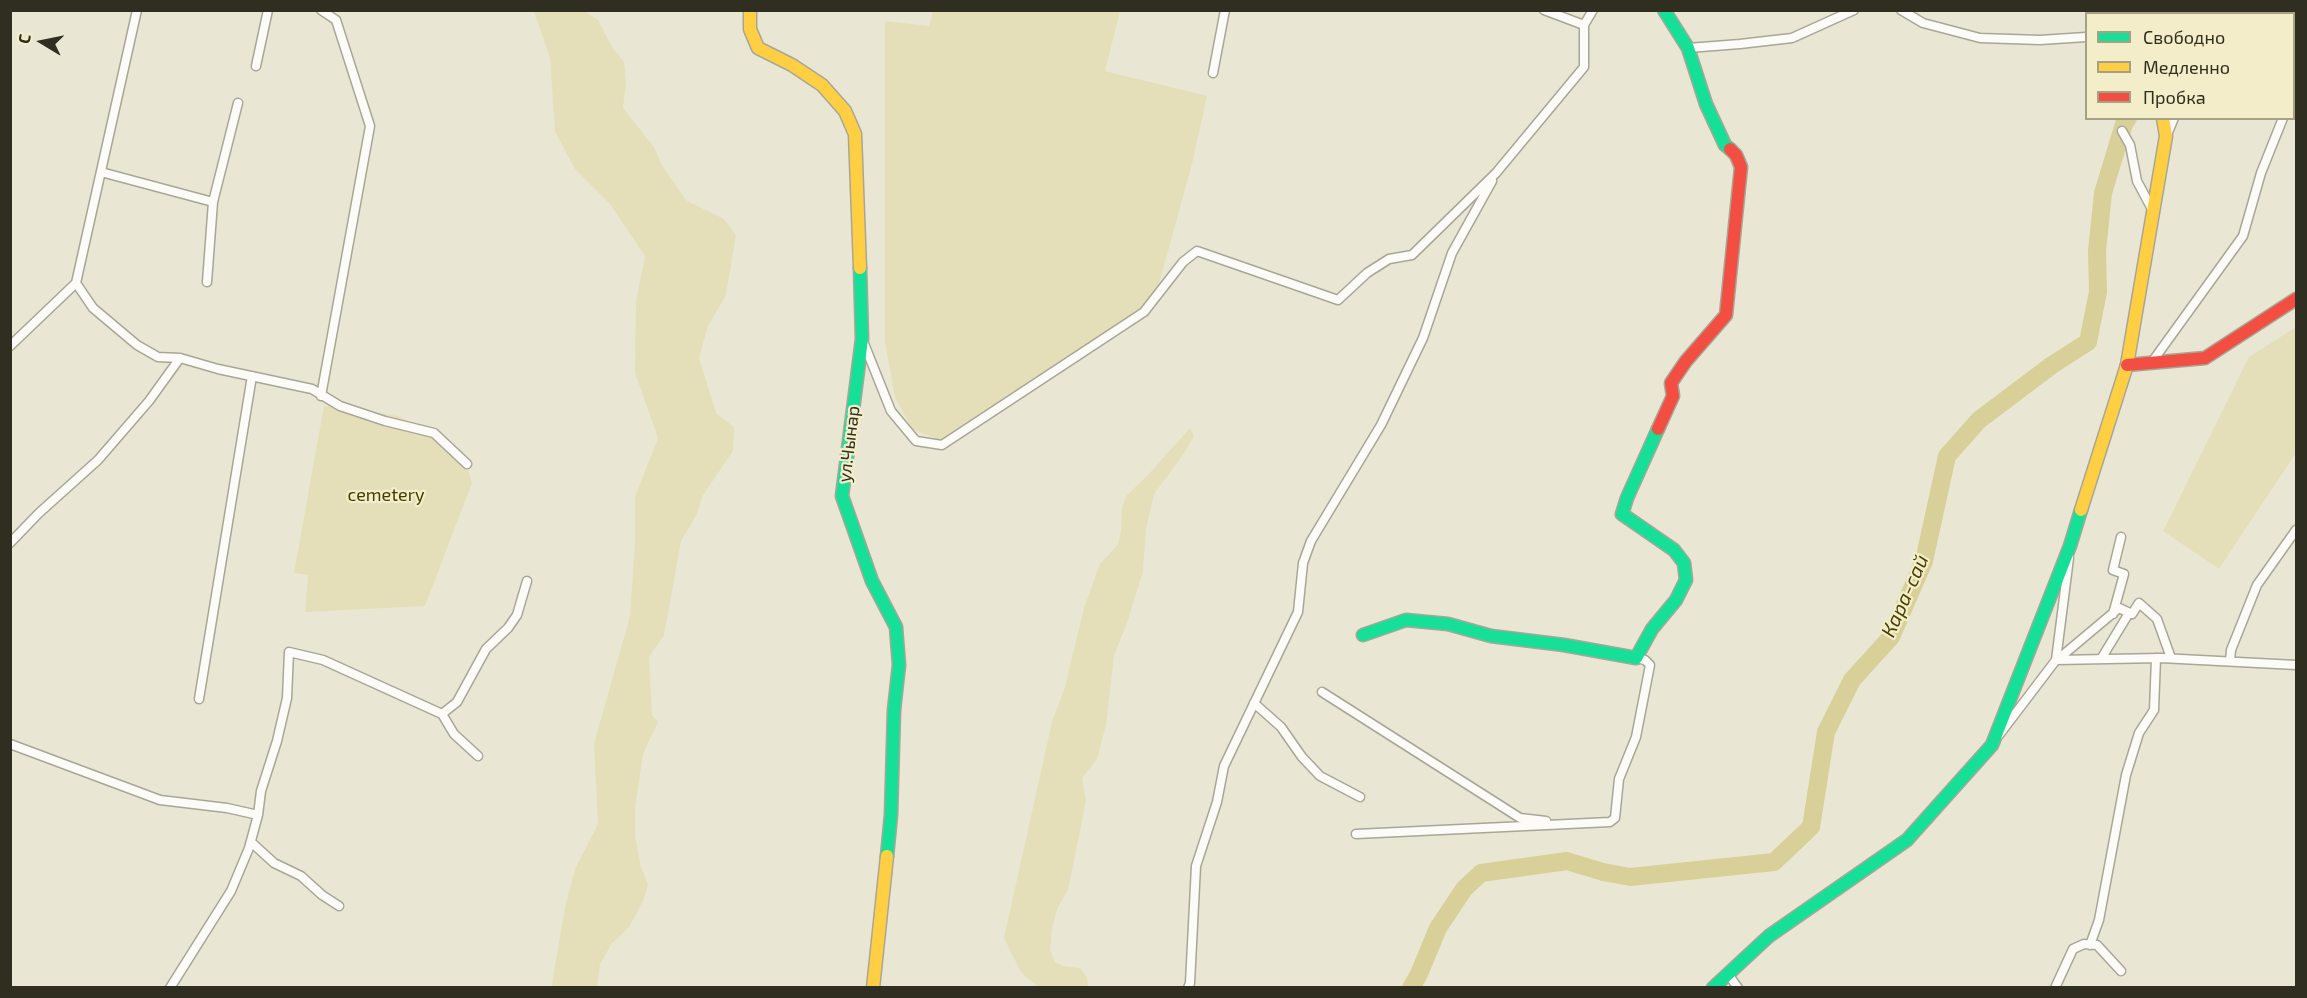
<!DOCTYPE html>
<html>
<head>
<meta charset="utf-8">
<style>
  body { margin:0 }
  #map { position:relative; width:2307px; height:998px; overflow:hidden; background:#e9e7d3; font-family:"Exo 2",sans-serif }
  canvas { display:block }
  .frame { position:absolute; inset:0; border:12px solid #302e20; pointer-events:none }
  .legend { position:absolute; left:2085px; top:12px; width:210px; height:108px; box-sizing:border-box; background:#f3eec9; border:2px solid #a5a185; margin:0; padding:8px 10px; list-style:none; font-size:18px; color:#302e20 }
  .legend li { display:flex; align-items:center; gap:12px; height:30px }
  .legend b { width:30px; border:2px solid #a5a185 }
  .north { position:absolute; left:12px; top:12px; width:60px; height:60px; -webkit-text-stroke:4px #f3eec9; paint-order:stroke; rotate:280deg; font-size:16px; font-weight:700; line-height:24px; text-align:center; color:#302e20 }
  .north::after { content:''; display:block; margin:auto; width:21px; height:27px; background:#302e20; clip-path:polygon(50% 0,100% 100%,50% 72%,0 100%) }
</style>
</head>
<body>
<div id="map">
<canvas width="2307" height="998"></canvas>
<div class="frame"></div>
<ul class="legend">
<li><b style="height:8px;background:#16e098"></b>Свободно</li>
<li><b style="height:8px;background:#ffcf43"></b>Медленно</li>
<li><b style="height:8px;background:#f24e42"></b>Пробка</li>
</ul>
<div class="north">С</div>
</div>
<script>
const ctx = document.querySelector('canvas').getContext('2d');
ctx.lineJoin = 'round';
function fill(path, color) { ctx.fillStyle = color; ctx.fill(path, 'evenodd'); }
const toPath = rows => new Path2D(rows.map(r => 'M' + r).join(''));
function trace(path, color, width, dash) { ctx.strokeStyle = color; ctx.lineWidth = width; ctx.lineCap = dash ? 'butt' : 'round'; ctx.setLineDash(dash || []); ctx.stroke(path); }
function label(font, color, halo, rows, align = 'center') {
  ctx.font = font + ' "Exo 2",sans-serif'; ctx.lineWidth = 4.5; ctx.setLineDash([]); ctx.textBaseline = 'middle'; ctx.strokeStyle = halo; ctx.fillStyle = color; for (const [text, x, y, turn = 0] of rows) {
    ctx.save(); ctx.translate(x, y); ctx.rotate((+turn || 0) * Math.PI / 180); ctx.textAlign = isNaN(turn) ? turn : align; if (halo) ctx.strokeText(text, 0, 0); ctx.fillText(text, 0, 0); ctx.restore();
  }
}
const green = toPath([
  [933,10,1120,11,1105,71,1207,96,1192,164,1154,302,1045,377,940,440,912,429,895,397,885,342,885,21,929,26],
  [534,11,584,11,598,20,612,47,624,62,626,83,623,108,654,147,663,167,687,201,724,219,736,235,726,295,708,326,699,358,716,413,734,427,733,451,703,495,696,516,681,541,664,635,649,657,652,715,658,722,643,754,635,809,635,836,641,867,648,885,644,899,629,927,612,943,600,964,597,987,552,987,554,971,566,903,576,867,598,824,594,744,630,616,635,542,635,497,658,438,635,373,636,301,645,256,610,204,575,169,555,132,550,58],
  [2296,327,2296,453,2219,569,2163,531,2249,357],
  [324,406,398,416,462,451,472,483,425,606,305,612,308,575,294,573],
  [1190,428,1194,436,1183,455,1154,494,1146,529,1143,571,1127,623,1114,655,1106,725,1097,759,1082,778,1086,801,1068,890,1057,909,1052,930,1050,950,1055,962,1063,966,1080,968,1087,977,1088,987,1038,987,1021,972,1004,938,1052,722,1065,687,1084,608,1100,564,1118,544,1121,531,1122,508,1126,496,1147,476]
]);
const river = toPath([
  [2170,10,2170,14],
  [1411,988,1419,974,1438,928,1464,889,1481,873,1567,861,1603,872,1630,877,1774,862,1811,827,1826,732,1852,680,1891,637,1924,561,1947,456,1979,420,2052,365,2088,342,2098,292,2097,251,2103,193,2124,124,2128,118]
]);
const street = toPath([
  [1544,10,1584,25],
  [1901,10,1923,23,1980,38,2040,40,2086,37],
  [2207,14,2208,10],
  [1688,48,1740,44,1792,38,1854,10],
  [256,66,268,10],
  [1213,73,1225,10],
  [2294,94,2296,86],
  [2122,131,2130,145,2137,181,2153,211],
  [2167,135,2174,118],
  [101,172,213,202,238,103],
  [207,282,213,202],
  [76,283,93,308,137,345,158,357,180,358,218,369,312,389,340,406,385,421,434,433,467,464],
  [863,341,891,411,916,441,942,445,1144,312,1183,262,1197,251,1338,300,1367,273,1389,259,1412,255,1496,173,1584,67,1584,25,1593,10],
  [10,346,76,283,137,10],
  [2152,362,2243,236,2261,173,2283,118],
  [321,396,370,126,336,20,321,10],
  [10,543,39,513,98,460,149,401,180,358],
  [2113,614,2124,574,2113,570,2121,537],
  [2101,659,2129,613],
  [2056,660,2161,658,2296,665],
  [2057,660,2119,608,2132,614,2139,603,2157,619,2171,658],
  [2230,661,2231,650,2257,585,2296,530],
  [1322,692,1520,818,1546,821],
  [199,699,252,376],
  [1254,703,1281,727,1302,757,1320,776,1360,797],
  [442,714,457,702,486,649,508,628,517,615,527,581],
  [1999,735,2056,660,2069,558],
  [10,744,160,800,227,808,258,815,249,848,231,891,170,988],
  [258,815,261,791,277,741,287,698,289,652,323,660,442,714,454,734,478,756],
  [1356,834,1610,822,1615,818,1619,779,1636,737,1650,665,1645,660,1636,658],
  [251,842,274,863,301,876,322,895,339,906],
  [2090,945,2099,920,2126,775,2139,733,2154,710,2156,658],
  [1728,974,1738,988],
  [1188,988,1190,983,1196,866,1217,802,1224,766,1298,612,1303,563,1311,541,1381,425,1423,338,1452,253,1492,181],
  [2055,988,2073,949,2084,944,2097,945,2121,971]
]);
const fast = toPath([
  [1664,10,1688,48,1706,104,1725,145,1730,149],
  [860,268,862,339,842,496,872,581,896,627,899,665,894,710,891,815,887,856],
  [1363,635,1406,620,1448,624,1491,636,1564,645,1636,658,1652,629,1676,600,1686,580,1684,563,1674,550,1622,514,1627,498,1658,429],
  [1713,988,1769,936,1907,840,1992,745,2070,546,2081,510]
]);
const slow = toPath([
  [750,10,750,29,758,48,792,65,822,85,845,111,855,134,860,268],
  [2122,10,2123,14],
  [2081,510,2127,365,2166,136,2163,118],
  [873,988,887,856]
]);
const jam = toPath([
  [2127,365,2205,358,2296,299],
  [1658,429,1673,396,1671,383,1686,361,1726,315,1741,167,1736,155,1730,149]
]);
const streetNames = [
  ["ул.Чынар",849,444,-83]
];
const parkNames = [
  ["cemetery",386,495]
];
const waterNames = [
  ["Кара-сай",1905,596,-66]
];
fill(green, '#e4dfb8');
trace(river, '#d8d098', 18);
trace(street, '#a8a696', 11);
trace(fast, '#a8a696', 15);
trace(slow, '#a8a696', 15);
trace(jam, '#a8a696', 15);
trace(street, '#fcfbf8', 8);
trace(fast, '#16e098', 12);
trace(slow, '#ffcf43', 12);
trace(jam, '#f24e42', 12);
label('18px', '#302e20', '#f3eec9', streetNames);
label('18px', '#453c00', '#f3eec9', parkNames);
label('italic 20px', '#473f03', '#f3eec9', waterNames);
</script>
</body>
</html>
